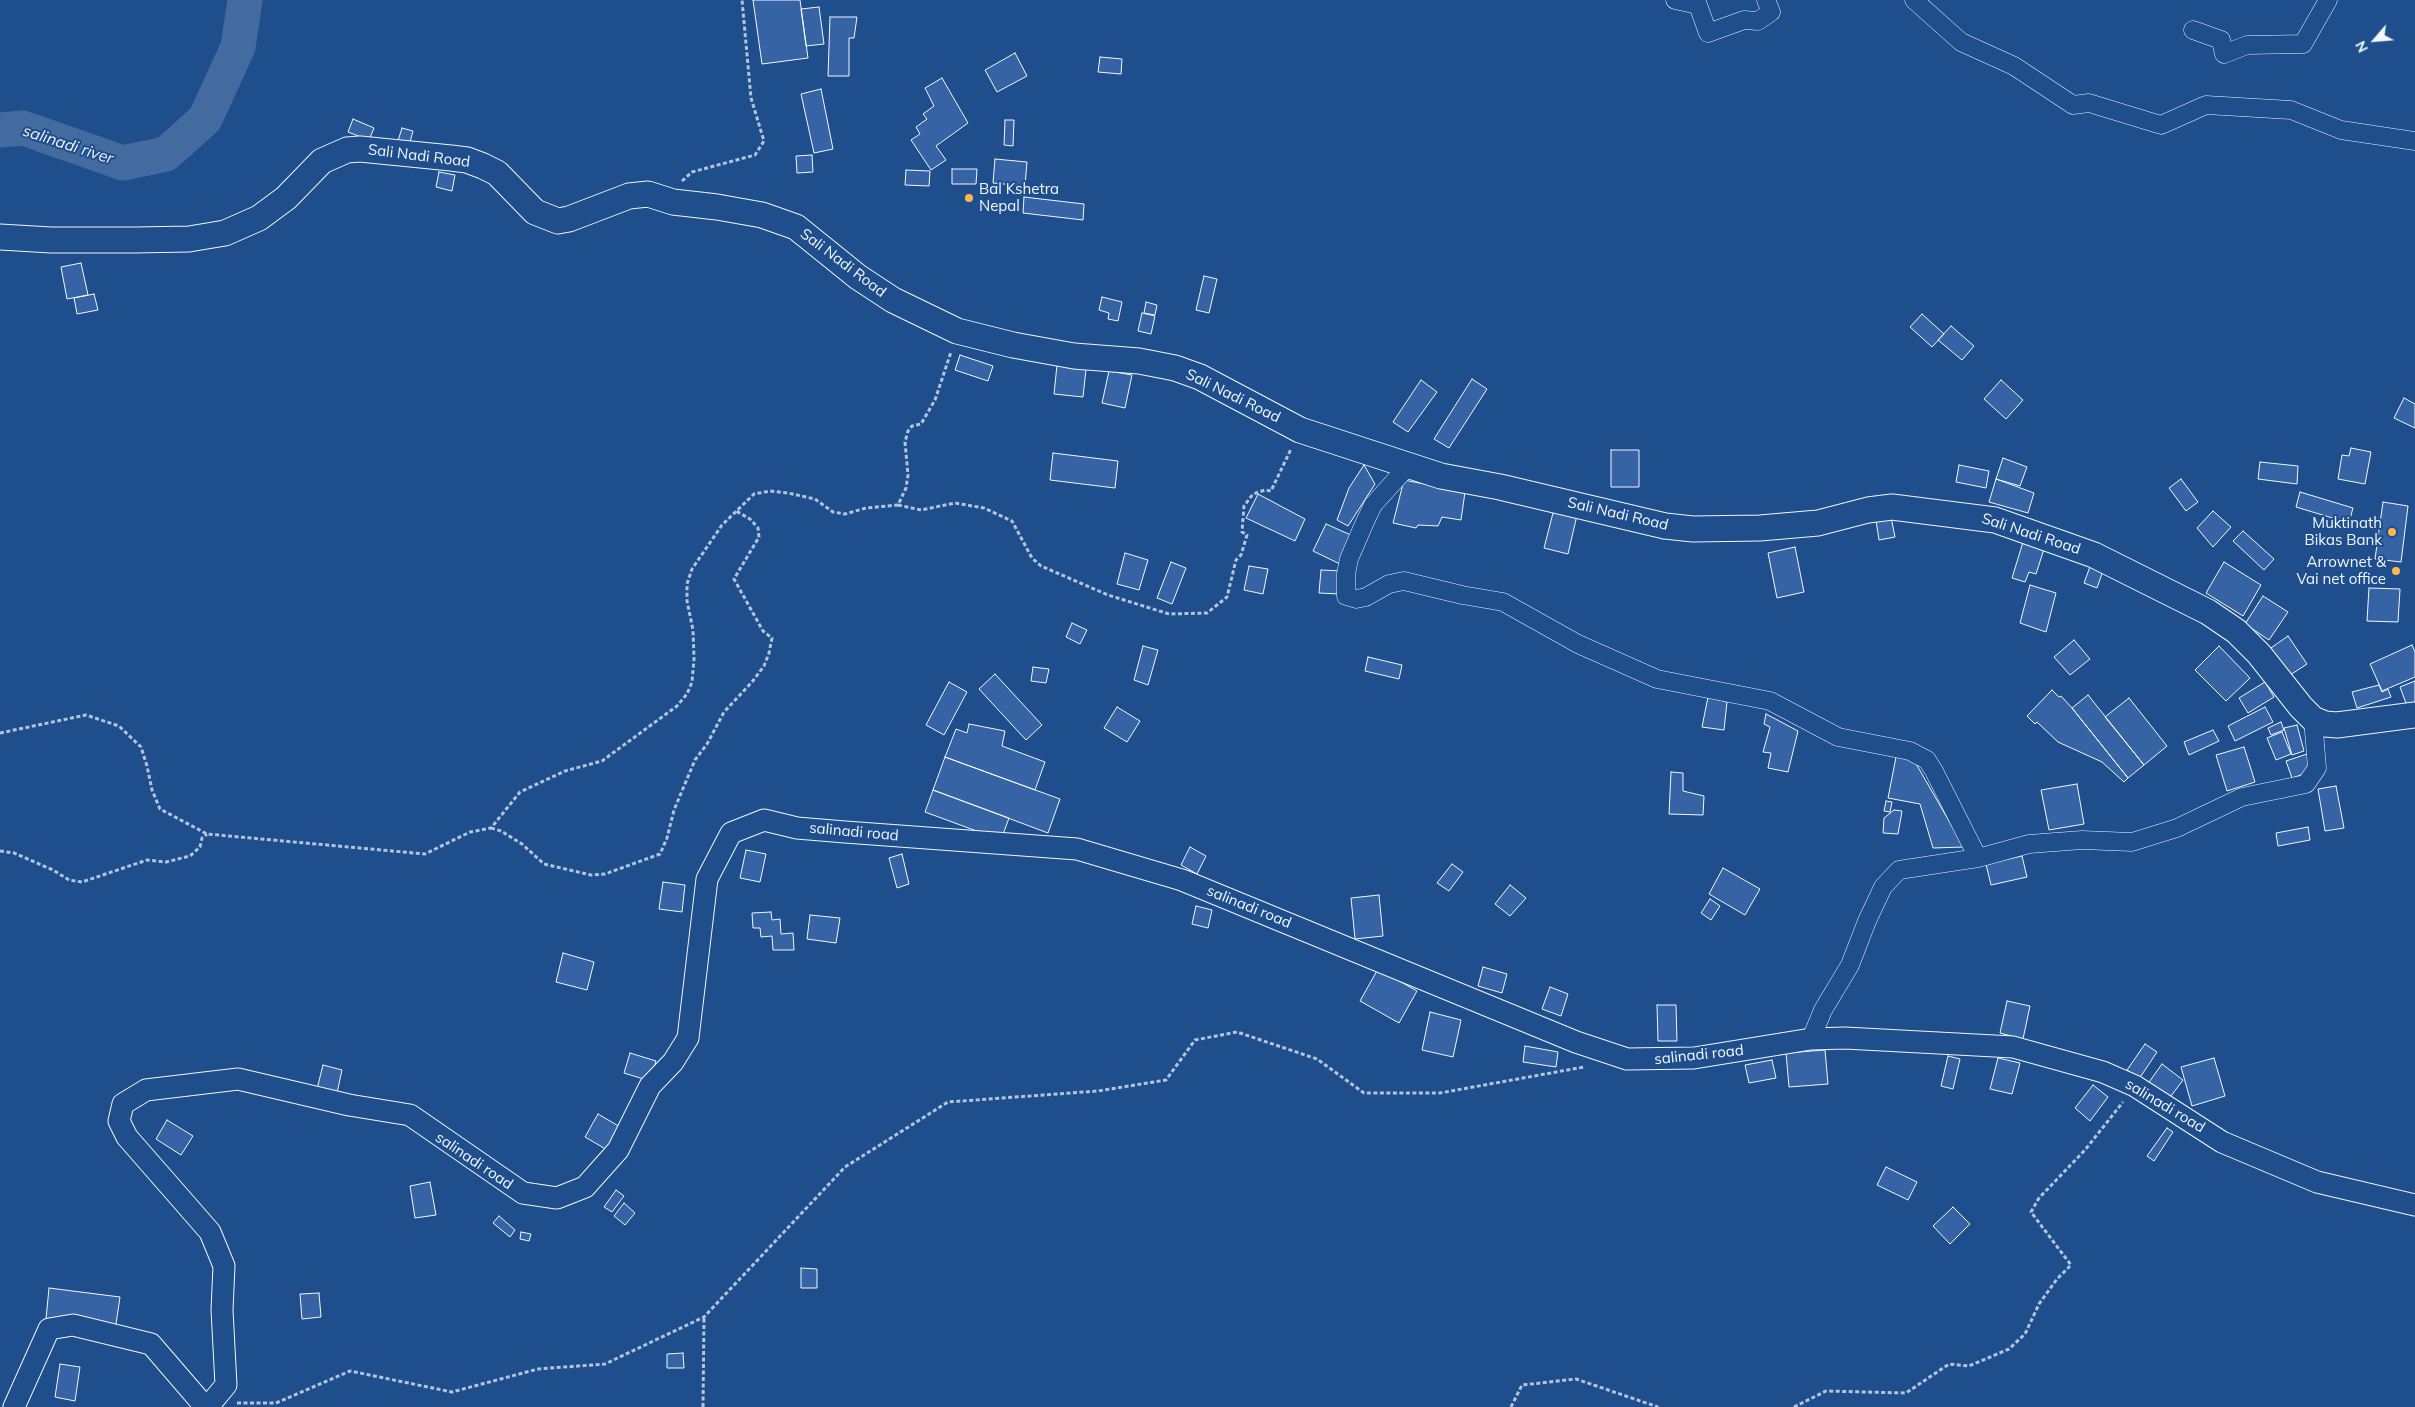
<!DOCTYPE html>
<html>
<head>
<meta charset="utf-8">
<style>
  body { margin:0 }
  #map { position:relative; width:2415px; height:1407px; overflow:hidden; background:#1f4e8c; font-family:Mulish,sans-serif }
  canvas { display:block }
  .north { position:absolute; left:2350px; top:15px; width:50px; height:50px; -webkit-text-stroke:4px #1f4e8c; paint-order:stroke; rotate:243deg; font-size:14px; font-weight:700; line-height:20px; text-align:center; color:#f2f6ff }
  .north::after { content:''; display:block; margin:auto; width:18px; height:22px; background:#f2f6ff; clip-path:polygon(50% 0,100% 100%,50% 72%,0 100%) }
</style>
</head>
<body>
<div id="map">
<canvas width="2415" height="1407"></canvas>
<div class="north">N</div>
</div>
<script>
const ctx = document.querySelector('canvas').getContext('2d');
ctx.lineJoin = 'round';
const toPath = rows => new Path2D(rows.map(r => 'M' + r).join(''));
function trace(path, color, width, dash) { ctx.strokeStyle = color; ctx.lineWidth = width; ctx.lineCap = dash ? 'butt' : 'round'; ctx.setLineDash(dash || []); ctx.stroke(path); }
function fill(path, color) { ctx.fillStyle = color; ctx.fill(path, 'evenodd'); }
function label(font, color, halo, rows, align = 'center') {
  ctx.font = font + ' Mulish,sans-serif'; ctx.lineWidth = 4; ctx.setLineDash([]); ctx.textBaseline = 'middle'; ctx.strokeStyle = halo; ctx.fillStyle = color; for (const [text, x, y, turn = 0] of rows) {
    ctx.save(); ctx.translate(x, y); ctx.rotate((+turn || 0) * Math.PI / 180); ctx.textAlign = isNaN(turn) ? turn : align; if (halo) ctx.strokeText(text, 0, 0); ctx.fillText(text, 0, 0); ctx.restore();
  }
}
const river = toPath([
  [0,130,23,128,123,163,166,154,205,119,238,47,245,0]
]);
const building = toPath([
  [753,0,800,0,808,58,762,64,753,0],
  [819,7,824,44,806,46,801,9,819,7],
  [830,17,857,17,854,38,849,38,849,76,828,76,830,17],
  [1015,53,1027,76,997,92,985,70,1015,53],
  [1100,57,1122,59,1121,74,1098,72,1100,57],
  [942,78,968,123,936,146,946,160,931,170,911,140,920,134,916,127,927,119,923,114,934,106,925,88,942,78],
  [821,89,833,149,814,153,801,94,821,89],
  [353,119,374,128,369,140,348,132,353,119],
  [1005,120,1014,120,1013,146,1004,145,1005,120],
  [402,128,413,131,408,150,396,147,402,128],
  [812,155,813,172,797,173,796,156,812,155],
  [995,159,1027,162,1025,186,993,183,995,159],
  [952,169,977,169,976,184,952,184,952,169],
  [906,170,930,171,929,186,905,185,906,170],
  [439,172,455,175,452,191,436,187,439,172],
  [1024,197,1084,204,1083,220,1023,213,1024,197],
  [81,263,88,295,67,299,61,267,81,263],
  [1204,276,1217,279,1209,313,1196,310,1204,276],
  [94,294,98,310,77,314,74,298,94,294],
  [1102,297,1122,302,1118,321,1108,319,1109,313,1099,310,1102,297],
  [1146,302,1157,305,1155,315,1144,313,1146,302],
  [1142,313,1155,316,1151,334,1138,331,1142,313],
  [1922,314,1944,334,1932,347,1910,327,1922,314],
  [1951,326,1974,346,1962,360,1938,340,1951,326],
  [960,355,993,366,988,381,955,370,960,355],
  [1057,365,1086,369,1083,397,1054,394,1057,365],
  [1109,371,1132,375,1125,408,1102,403,1109,371],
  [1472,379,1487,389,1449,448,1434,439,1472,379],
  [1421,380,1437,392,1408,432,1393,422,1421,380],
  [2001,380,2023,400,2006,419,1984,399,2001,380],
  [2404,398,2415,404,2415,428,2394,418,2404,398],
  [2351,448,2371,452,2365,484,2338,479,2342,455,2349,456,2351,448],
  [1611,450,1639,450,1639,487,1611,487,1611,450],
  [1053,453,1118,461,1115,488,1050,480,1053,453],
  [2003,458,2027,467,2020,486,1996,479,2003,458],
  [2260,462,2298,466,2297,484,2258,479,2260,462],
  [1364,465,1375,484,1348,526,1337,520,1349,488,1364,465],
  [1959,465,1989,471,1986,488,1956,482,1959,465],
  [1996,479,2034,493,2028,513,1989,502,1996,479],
  [2181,479,2198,502,2186,511,2169,488,2181,479],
  [1404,480,1465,492,1461,520,1442,517,1438,526,1418,525,1416,528,1393,523,1404,480],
  [2300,492,2353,508,2349,523,2296,507,2300,492],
  [1258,494,1305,519,1295,541,1246,518,1258,494],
  [2383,502,2408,506,2401,562,2375,559,2383,502],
  [1554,509,1577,515,1568,554,1544,548,1554,509],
  [2213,511,2231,527,2213,547,2197,528,2213,511],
  [1891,517,1895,537,1879,540,1876,520,1891,517],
  [1326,524,1353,536,1340,564,1313,551,1326,524],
  [2243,531,2274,559,2264,570,2233,541,2243,531],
  [2023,542,2044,549,2036,574,2029,572,2025,582,2012,578,2023,542],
  [1795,547,1804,592,1777,598,1768,553,1795,547],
  [1125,553,1148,560,1139,590,1117,584,1125,553],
  [1171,562,1186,568,1172,604,1157,598,1171,562],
  [2224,562,2261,585,2243,616,2206,593,2224,562],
  [2091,564,2104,568,2097,588,2084,583,2091,564],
  [1249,566,1268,569,1263,594,1244,590,1249,566],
  [1321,570,1342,571,1340,594,1319,593,1321,570],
  [2030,585,2056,593,2046,632,2020,623,2030,585],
  [2369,588,2400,589,2398,622,2367,621,2369,588],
  [2263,596,2288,612,2269,640,2245,624,2263,596],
  [1072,623,1087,630,1080,644,1066,637,1072,623],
  [2288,636,2307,664,2287,677,2268,650,2288,636],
  [2074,640,2090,659,2070,675,2054,657,2074,640],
  [2412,645,2415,652,2415,677,2382,691,2370,664,2412,645],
  [1143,646,1158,650,1148,685,1134,680,1143,646],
  [2219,646,2250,678,2226,701,2195,670,2219,646],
  [1368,657,1402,665,1399,679,1365,671,1368,657],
  [1033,667,1049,669,1046,683,1031,681,1033,667],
  [995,674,1042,725,1026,740,979,689,995,674],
  [2415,681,2415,703,2407,706,2400,687,2415,681],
  [949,682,967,692,944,735,926,725,949,682],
  [2265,682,2274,697,2248,713,2239,698,2265,682],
  [2379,685,2382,692,2388,689,2391,697,2357,708,2352,692,2379,685],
  [2052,690,2059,697,2061,696,2072,708,2128,778,2124,782,2102,762,2058,742,2037,722,2035,724,2027,716,2052,690],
  [2088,695,2144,765,2128,778,2072,708,2088,695],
  [1708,697,1727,702,1724,730,1702,727,1708,697],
  [2129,698,2167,746,2144,765,2105,717,2129,698],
  [1117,707,1140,721,1127,742,1104,728,1117,707],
  [2265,707,2273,722,2235,741,2228,726,2265,707],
  [1766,714,1798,731,1788,772,1768,768,1771,753,1763,752,1770,727,1764,724,1766,714],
  [2281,722,2284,730,2271,735,2268,728,2281,722],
  [969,724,1005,731,1002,746,1045,762,1035,790,945,757,956,729,967,733,969,724],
  [2297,725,2304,751,2292,755,2284,728,2297,725],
  [2213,730,2219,741,2189,755,2184,742,2213,730],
  [2282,732,2291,754,2276,760,2267,738,2282,732],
  [2244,747,2255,782,2227,791,2216,755,2244,747],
  [1897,752,1915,762,1964,847,1933,848,1920,804,1888,798,1897,752],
  [2307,754,2313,771,2292,778,2286,761,2307,754],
  [945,757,1060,799,1048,833,933,790,945,757],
  [1671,772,1683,773,1683,791,1704,796,1703,815,1669,814,1671,772],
  [2077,784,2084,824,2049,830,2041,790,2077,784],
  [2336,786,2344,828,2325,831,2318,789,2336,786],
  [933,790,1009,818,1001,840,925,812,933,790],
  [1886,801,1892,802,1890,812,1884,811,1886,801],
  [1894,810,1902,811,1898,834,1883,833,1884,818,1894,810],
  [2308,827,2310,840,2278,846,2276,833,2308,827],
  [1190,847,1206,856,1197,874,1181,865,1190,847],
  [746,850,766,854,760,882,740,878,746,850],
  [902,854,909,884,897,888,889,858,902,854],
  [2022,856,2027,877,1991,885,1986,864,2022,856],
  [1452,864,1463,872,1449,891,1437,883,1452,864],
  [1723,868,1760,889,1745,915,1709,894,1723,868],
  [663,882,685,885,682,912,659,909,663,882],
  [1510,885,1526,898,1510,916,1495,904,1510,885],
  [1379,895,1383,936,1355,939,1351,898,1379,895],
  [1710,899,1720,906,1711,920,1701,913,1710,899],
  [1196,906,1212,910,1208,928,1192,924,1196,906],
  [771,912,772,920,780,919,781,934,793,933,794,950,773,950,772,936,761,937,760,928,753,928,752,913,771,912],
  [810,915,840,918,836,943,807,939,810,915],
  [563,953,594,962,587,990,556,982,563,953],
  [1483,967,1507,974,1502,993,1478,986,1483,967],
  [1378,969,1417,991,1399,1023,1360,1001,1378,969],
  [1550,987,1568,994,1561,1016,1542,1009,1550,987],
  [2007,1001,2030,1006,2023,1039,2000,1033,2007,1001],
  [1657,1005,1676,1005,1677,1041,1658,1041,1657,1005],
  [1430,1012,1461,1020,1453,1057,1422,1050,1430,1012],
  [2145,1044,2157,1052,2139,1079,2127,1070,2145,1044],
  [1525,1046,1558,1052,1556,1067,1523,1062,1525,1046],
  [1825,1050,1828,1084,1789,1087,1786,1053,1825,1050],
  [630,1053,656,1061,650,1081,624,1073,630,1053],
  [1948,1056,1960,1059,1953,1089,1941,1086,1948,1056],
  [1998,1058,2020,1063,2012,1094,1990,1089,1998,1058],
  [2214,1058,2225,1096,2192,1106,2181,1067,2214,1058],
  [1772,1060,1776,1078,1749,1083,1745,1065,1772,1060],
  [2162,1064,2183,1080,2168,1100,2147,1085,2162,1064],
  [323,1065,342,1070,337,1093,317,1089,323,1065],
  [2093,1085,2108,1097,2090,1121,2075,1108,2093,1085],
  [598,1114,622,1128,609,1151,585,1137,598,1114],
  [167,1120,193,1136,181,1155,156,1139,167,1120],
  [2167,1128,2173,1132,2154,1161,2147,1156,2167,1128],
  [1886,1167,1917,1182,1908,1200,1877,1185,1886,1167],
  [430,1182,436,1215,415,1218,410,1186,430,1182],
  [616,1190,624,1196,612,1212,604,1207,616,1190],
  [624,1203,635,1213,625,1225,614,1216,624,1203],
  [1953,1207,1970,1224,1950,1244,1933,1226,1953,1207],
  [499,1216,515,1230,510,1237,493,1223,499,1216],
  [521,1232,531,1234,529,1241,520,1239,521,1232],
  [801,1268,817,1269,817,1288,801,1288,801,1268],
  [49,1288,120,1297,115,1331,46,1319,49,1288],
  [319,1293,321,1317,302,1319,300,1294,319,1293],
  [683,1353,684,1368,667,1368,667,1354,683,1353],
  [60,1364,80,1367,75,1401,55,1397,60,1364]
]);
const path = toPath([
  [682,181,692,172,755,155,764,141,751,98,742,0],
  [898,505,921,510,955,503,984,508,1012,521,1032,558,1041,566,1108,595,1169,614,1207,613,1227,597,1236,560,1241,555,1247,535,1242,532,1244,506,1253,494,1265,490,1271,491,1291,449],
  [0,733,86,715,119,726,141,747,147,766,152,790,160,809,207,834,425,854,470,832,491,828,520,792,565,771,602,761,677,706,687,694,692,682,694,659,693,630,687,601,687,584,692,569,722,525,754,494,770,491,788,493,815,499,833,512,845,514,866,508,898,505,906,488,908,475,905,442,908,431,912,426,921,424,935,400,951,352],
  [491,828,501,831,522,844,544,864,591,875,605,874,660,854,667,838,674,810,695,760,707,744,724,712,752,682,764,666,769,653,772,638,763,631,734,579,759,537,758,528,750,519,736,511],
  [0,851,14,853,53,870,69,880,82,882,147,860,166,862,190,856,200,847,202,838,207,834],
  [237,1403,276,1403,350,1371,452,1392,538,1369,605,1364,704,1317,845,1167,948,1102,1098,1091,1166,1080,1195,1040,1237,1032,1317,1059,1364,1093,1440,1093,1584,1067],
  [703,1407,704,1317],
  [1511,1407,1522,1385,1576,1379,1658,1407],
  [1794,1407,1826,1391,1906,1393,1949,1364,1969,1366,2009,1349,2025,1334,2039,1304,2057,1279,2071,1265,2031,1212,2039,1198,2085,1150,2123,1102]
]);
const minor = toPath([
  [1675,0,1698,5,1708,33,1744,20,1758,21,1771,12,1766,0],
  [1914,0,1961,42,2014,66,2073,105,2089,103,2161,125,2206,105,2291,110,2341,130,2415,141],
  [2193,30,2221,40,2224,54,2247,45,2303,44,2328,0],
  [1408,466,1373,505,1364,524,1349,559,1346,574,1346,596,1356,599,1366,597,1389,584,1404,581,1462,595,1503,602,1578,644,1657,679,1770,701,1838,737,1910,751,1927,760,1934,771,1978,858],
  [1811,1039,1823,1010,1850,965,1867,921,1883,887,1899,870,1978,858,2029,844,2082,840,2132,842,2177,828,2242,797,2306,784,2317,768,2313,719]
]);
const tertiary = toPath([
  [14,1407,49,1329,73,1325,151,1344,201,1402,211,1403,226,1385,222,1310,224,1266,210,1232,127,1137,119,1121,123,1104,146,1090,238,1079,349,1105,410,1115,523,1193,557,1198,585,1187,618,1150,650,1086,673,1062,688,1038,707,879,731,833,764,820,797,828,845,832,1077,849,1182,880,1576,1042,1627,1059,1694,1058,1811,1039,1845,1038,2013,1047,2103,1072,2135,1086,2222,1142,2317,1182,2415,1205]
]);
const secondary = toPath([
  [0,237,51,240,135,240,189,239,225,233,259,218,286,198,322,161,347,150,360,149,451,158,467,160,483,166,497,173,535,212,558,221,569,219,629,196,648,194,673,202,717,207,762,215,796,227,858,277,893,300,957,331,1013,345,1074,356,1139,361,1175,368,1200,377,1300,430,1441,476,1500,487,1665,526,1693,529,1760,528,1818,523,1868,510,1892,507,1995,520,2094,555,2208,612,2236,631,2259,654,2301,707,2313,719,2325,724,2337,725,2415,715]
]);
const markers = [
  [969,198,5,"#ffb74d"],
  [2392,532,5,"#ffb74d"],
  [2396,571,5,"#ffb74d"]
];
const streetNames = [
  ["Sali Nadi Road",419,156,7],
  ["Sali Nadi Road",843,263,37],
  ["Sali Nadi Road",1233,396,26],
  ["Sali Nadi Road",1618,514,13],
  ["Sali Nadi Road",2031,534,18],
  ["salinadi road",854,832,5],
  ["salinadi road",1249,907,22],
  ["salinadi road",1699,1055,-6],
  ["salinadi road",2165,1106,31],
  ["salinadi road",474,1161,34]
];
const poiNames = [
  ["Bal Kshetra",979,189,"left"],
  ["Nepal",979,206,"left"],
  ["Muktinath",2382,523],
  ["Bikas Bank",2382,540],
  ["Arrownet &",2386,562],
  ["Vai net office",2386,579]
];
const waterNames = [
  ["salinadi river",68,145,18]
];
trace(river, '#446ba0', 35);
fill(building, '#3563a3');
trace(building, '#f2f6ff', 1);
trace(minor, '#f2f6ff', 19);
trace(tertiary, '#f2f6ff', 23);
trace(secondary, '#f2f6ff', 27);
trace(path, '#b3c4dc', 3, [4, 2.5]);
trace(minor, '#1f4e8c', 18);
trace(tertiary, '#1f4e8c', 21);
trace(secondary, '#1f4e8c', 25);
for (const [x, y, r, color] of markers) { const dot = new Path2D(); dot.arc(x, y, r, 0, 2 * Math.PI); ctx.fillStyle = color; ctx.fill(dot); trace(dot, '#1f4e8c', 2); }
label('15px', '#f2f6ff', '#1f4e8c', streetNames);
label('15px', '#f2f6ff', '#1f4e8c', poiNames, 'right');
label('italic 16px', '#f2f6ff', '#1f4e8c', waterNames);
</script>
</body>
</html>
